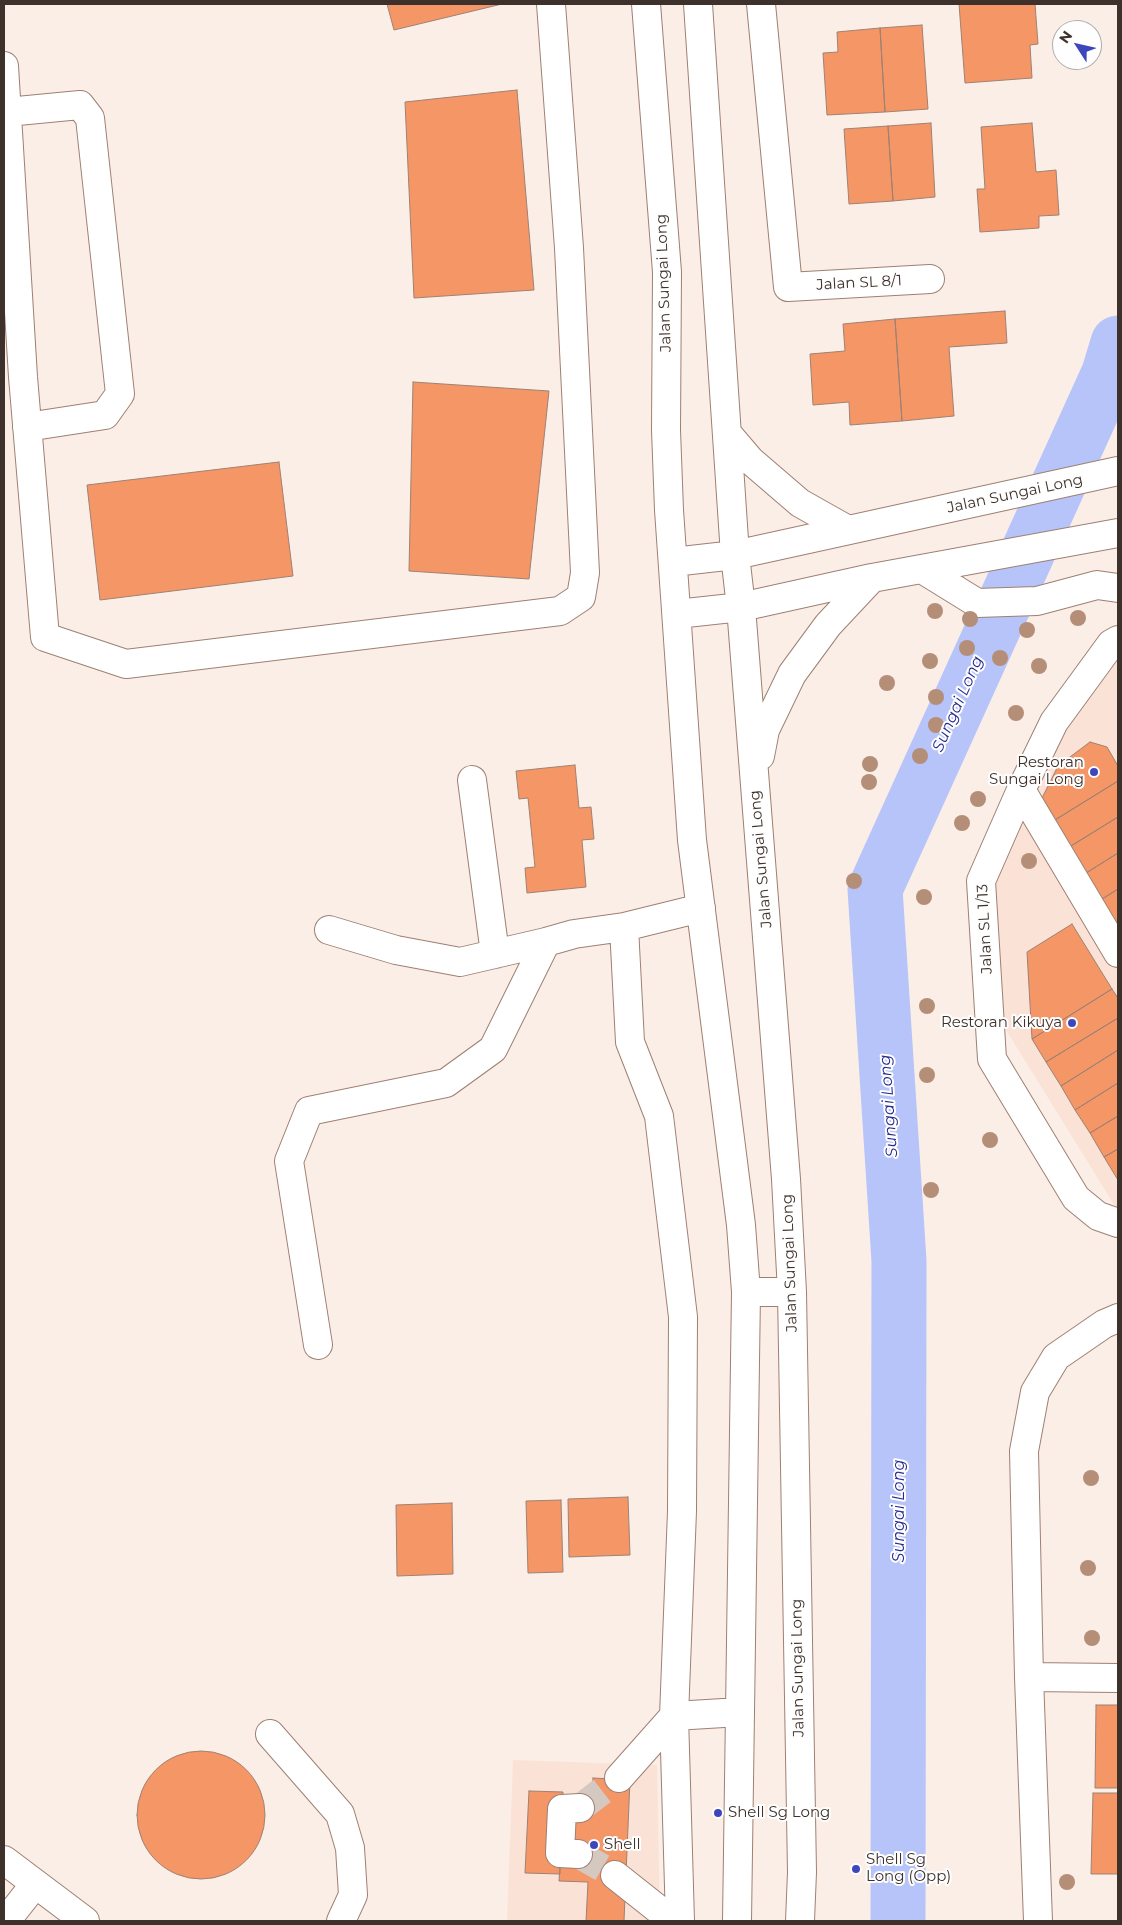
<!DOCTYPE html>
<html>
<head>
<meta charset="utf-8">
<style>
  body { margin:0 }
  #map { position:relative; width:1122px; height:1925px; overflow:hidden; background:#fbeee7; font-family:Montserrat,sans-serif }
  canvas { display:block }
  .frame { position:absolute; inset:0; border:5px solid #3e312b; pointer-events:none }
  .north { position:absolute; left:1052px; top:20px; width:50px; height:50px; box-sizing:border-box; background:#fefefe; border:1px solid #b1acaa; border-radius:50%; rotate:305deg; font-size:14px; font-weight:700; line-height:20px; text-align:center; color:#3e312b }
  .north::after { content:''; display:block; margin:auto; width:18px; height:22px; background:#3d47bb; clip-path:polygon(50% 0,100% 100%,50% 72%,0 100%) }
</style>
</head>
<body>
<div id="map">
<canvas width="1122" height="1925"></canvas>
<div class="frame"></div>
<div class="north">N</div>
</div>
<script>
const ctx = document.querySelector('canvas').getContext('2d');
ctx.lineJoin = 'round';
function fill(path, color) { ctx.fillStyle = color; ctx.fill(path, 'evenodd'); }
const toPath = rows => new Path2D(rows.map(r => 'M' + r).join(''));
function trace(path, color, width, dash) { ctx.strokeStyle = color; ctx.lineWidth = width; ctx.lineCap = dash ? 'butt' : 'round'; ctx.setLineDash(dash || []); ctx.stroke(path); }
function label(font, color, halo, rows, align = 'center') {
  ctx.font = font + ' Montserrat,sans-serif'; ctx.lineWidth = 4; ctx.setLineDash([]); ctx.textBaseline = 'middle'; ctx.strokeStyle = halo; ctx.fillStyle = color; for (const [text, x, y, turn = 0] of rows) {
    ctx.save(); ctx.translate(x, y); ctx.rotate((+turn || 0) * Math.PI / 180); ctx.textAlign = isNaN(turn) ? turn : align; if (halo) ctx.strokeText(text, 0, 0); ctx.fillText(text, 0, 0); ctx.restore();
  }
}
const built = toPath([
  [1118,652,1118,1211,998,1017,987,883,1059,729],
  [513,1760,657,1765,660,1921,507,1921]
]);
const river = toPath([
  [898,1921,899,1261,875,889,1109,373,1118,343]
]);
const building = toPath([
  [387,4,502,4,394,30,387,4],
  [959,4,1035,4,1038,44,1030,45,1032,78,965,83,959,4],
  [922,25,928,109,885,112,880,28,922,25],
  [880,28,885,112,827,115,823,53,838,52,837,32,880,28],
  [517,90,534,290,414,298,405,102,517,90],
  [931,123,935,197,893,201,888,126,931,123],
  [1032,123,1036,172,1056,170,1059,215,1039,216,1039,228,980,232,977,189,985,189,981,127,1032,123],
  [888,126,893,201,849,204,844,129,888,126],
  [1005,311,1007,343,949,347,954,416,902,421,895,319,1005,311],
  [895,319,902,421,850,425,849,402,813,405,810,354,845,351,843,324,895,319],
  [413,382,549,391,529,579,409,571,413,382],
  [279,462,293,576,100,600,87,485,279,462],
  [1090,742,1107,747,1118,766,1118,781,1042,828,1034,814,1058,766,1090,742],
  [575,765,579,808,591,807,594,839,582,840,586,887,527,893,525,868,535,867,528,798,519,799,516,771,575,765],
  [1118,781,1118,817,1058,854,1042,828,1118,781],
  [1118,817,1118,853,1075,880,1058,854,1118,817],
  [1118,853,1118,889,1091,906,1075,880,1118,853],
  [1118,889,1118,925,1107,932,1091,906,1118,889],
  [1072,924,1112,989,1032,1039,1027,952,1072,924],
  [1112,989,1118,998,1118,1018,1046,1062,1032,1039,1112,989],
  [1118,1018,1118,1050,1061,1086,1046,1062,1118,1018],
  [1118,1050,1118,1083,1075,1110,1061,1086,1118,1050],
  [1118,1083,1118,1116,1090,1133,1075,1110,1118,1083],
  [1118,1116,1118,1149,1104,1157,1090,1133,1118,1116],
  [1118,1149,1118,1180,1104,1157,1118,1149],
  [628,1497,630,1555,569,1557,568,1499,628,1497],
  [561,1500,563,1572,528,1573,526,1501,561,1500],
  [452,1503,453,1574,397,1576,396,1505,452,1503],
  [1096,1705,1118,1705,1118,1788,1095,1788,1096,1705],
  '137 1815a64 64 0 1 1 128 0a64 64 0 1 1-128 0Z',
  [593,1778,630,1780,624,1921,586,1921,588,1882,559,1881,563,1814,591,1816,593,1778],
  [529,1791,563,1792,560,1874,525,1873,529,1791],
  [1093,1793,1118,1793,1118,1874,1091,1874,1093,1793]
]);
const minorTunnel = toPath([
  [580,1808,619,1778],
  [578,1854,615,1875]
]);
const minor = toPath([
  [646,4,667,272,666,430,669,510,692,840,741,1225,746,1292,737,1921],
  [698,4,735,555,741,607,786,1179,792,1292,802,1872,800,1921],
  [761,4,788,287,930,279],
  [4,66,23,377,45,637,126,664,560,611,581,597,585,573,569,248,551,4],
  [7,112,80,105,90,118,120,394,105,415,27,427],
  [727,433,750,460,800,503,848,530],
  [673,562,735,555,1118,471],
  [922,569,977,603,1037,601,1097,585,1118,588],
  [677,614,741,607,872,578,1118,533],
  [1118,640,1111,644,1054,722,1021,790,981,881,992,1059,1076,1198,1098,1216,1118,1223],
  [760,756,765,730,792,674,828,625,872,578],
  [472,780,495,954],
  [1021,790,1118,953],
  [329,930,396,950,460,962,546,942,574,934,624,927,701,908],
  [746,1292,792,1292],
  [318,1345,289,1161,309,1111,446,1083,493,1049,546,942],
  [1029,1677,1118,1678],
  [270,1734,340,1814,350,1848,353,1895,341,1921],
  [619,1778,674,1716,682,1511,683,1317,659,1116,630,1042,624,927],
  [578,1854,560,1853,562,1809,580,1808],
  [4,1860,85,1921],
  [615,1875,673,1921],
  [6,1921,35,1884],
  [680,1921,674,1716,740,1712],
  [1038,1921,1029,1677,1024,1451,1035,1392,1056,1357,1104,1324,1118,1318]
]);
const trees = [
  [935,611],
  [1078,618],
  [970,619],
  [1027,630],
  [967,648],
  [1000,658],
  [930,661],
  [1039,666],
  [887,683],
  [936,697],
  [1016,713],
  [936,725],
  [920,756],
  [870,764],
  [869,782],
  [978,799],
  [962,823],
  [1029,861],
  [854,881],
  [924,897],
  [927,1006],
  [927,1075],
  [990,1140],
  [931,1190],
  [1091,1478],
  [1088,1568],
  [1092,1638],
  [1067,1882]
];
const markers = [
  [1094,772,5,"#3d47bb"],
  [1072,1023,5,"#3d47bb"],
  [718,1813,5,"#3d47bb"],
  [594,1845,5,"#3d47bb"],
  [856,1869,5,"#3d47bb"]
];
const streetNames = [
  ["Jalan Sungai Long",664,283,-92],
  ["Jalan SL 8/1",859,283,-3],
  ["Jalan Sungai Long",1015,494,-12],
  ["Jalan Sungai Long",761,859,-95],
  ["Jalan SL 1/13",985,929,-93],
  ["Jalan Sungai Long",790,1263,-92],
  ["Jalan Sungai Long",798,1668,-91]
];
const poiNames = [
  ["Restoran",1084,763,"right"],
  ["Sungai Long",1084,780,"right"],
  ["Restoran Kikuya",1062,1023,"right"],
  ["Shell Sg Long",728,1813],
  ["Shell",604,1845],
  ["Shell Sg",866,1860],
  ["Long (Opp)",866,1877]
];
const waterNames = [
  ["Sungai Long",958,704,-66],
  ["Sungai Long",889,1106,-94],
  ["Sungai Long",899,1511,-90]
];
fill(built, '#fbe2d6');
trace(river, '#b6c4fa', 55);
fill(building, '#f49666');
trace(building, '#9f8173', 1);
trace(minorTunnel, '#d5c8c1', 28, [28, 14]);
trace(minor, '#9e8072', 30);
trace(minor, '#fff', 28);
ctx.fillStyle = '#b58e78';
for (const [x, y] of trees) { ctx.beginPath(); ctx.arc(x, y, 8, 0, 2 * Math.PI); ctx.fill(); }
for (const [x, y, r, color] of markers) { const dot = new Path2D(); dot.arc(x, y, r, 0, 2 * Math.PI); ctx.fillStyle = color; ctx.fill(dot); trace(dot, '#fefefe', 2); }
label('15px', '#3e312b', '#fefefe', streetNames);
label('15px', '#3e312b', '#fefefe', poiNames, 'left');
label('italic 16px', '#26298d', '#fefefe', waterNames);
</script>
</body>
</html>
